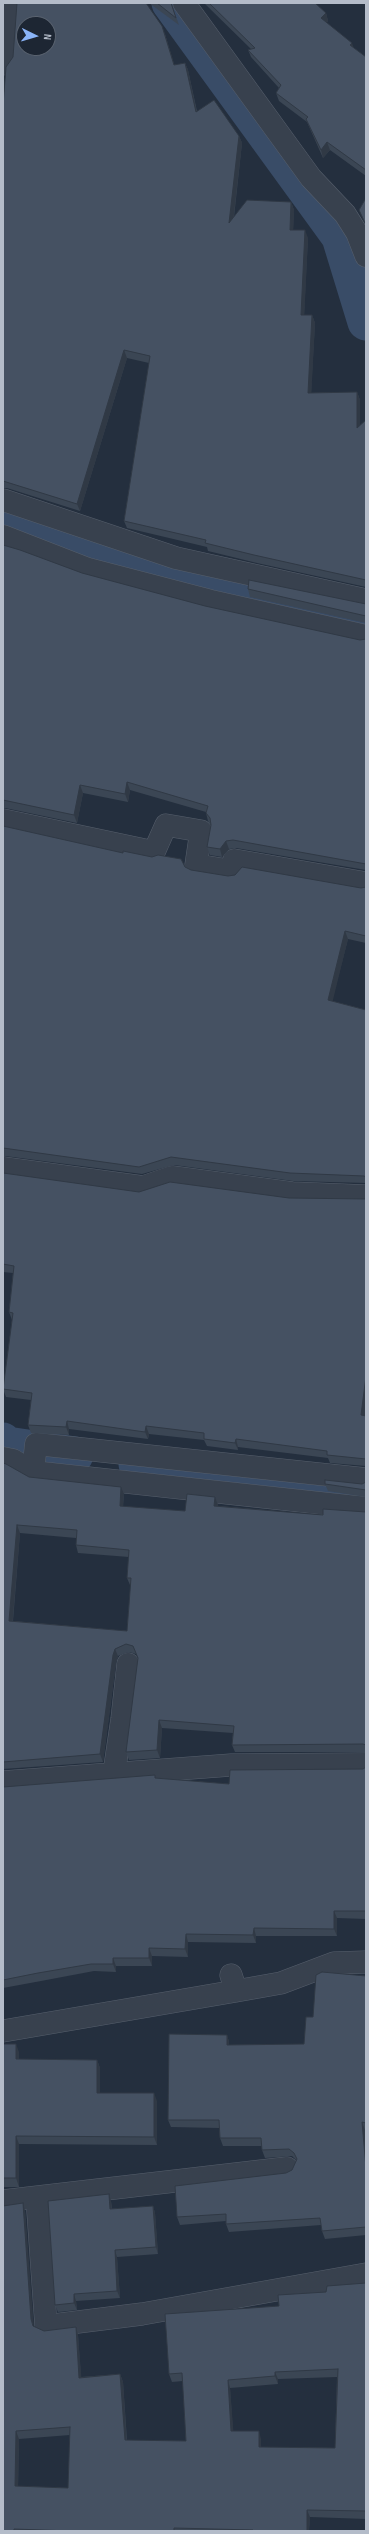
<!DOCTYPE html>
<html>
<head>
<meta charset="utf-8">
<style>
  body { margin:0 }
  #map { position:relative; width:369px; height:2534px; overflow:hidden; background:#242f3e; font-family:"Sofia Sans Condensed",sans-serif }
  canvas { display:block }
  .frame { position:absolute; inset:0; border:4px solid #b4bcc9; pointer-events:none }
  .north { position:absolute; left:16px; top:16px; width:40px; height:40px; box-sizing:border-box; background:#1d2633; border:1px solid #59626f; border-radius:50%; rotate:95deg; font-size:11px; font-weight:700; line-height:16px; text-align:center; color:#b4bcc9 }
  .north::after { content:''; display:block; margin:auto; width:14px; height:18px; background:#8ab4f8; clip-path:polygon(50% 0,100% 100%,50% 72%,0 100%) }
</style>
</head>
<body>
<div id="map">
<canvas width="369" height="2534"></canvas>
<div class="frame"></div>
<div class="north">N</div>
</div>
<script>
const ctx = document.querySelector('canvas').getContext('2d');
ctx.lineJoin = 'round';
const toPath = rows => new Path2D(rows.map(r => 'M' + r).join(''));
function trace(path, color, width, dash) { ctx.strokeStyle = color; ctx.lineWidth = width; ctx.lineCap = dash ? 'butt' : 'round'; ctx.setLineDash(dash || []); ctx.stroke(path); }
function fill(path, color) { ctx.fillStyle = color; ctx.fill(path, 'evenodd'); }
const canal = toPath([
  [170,3,340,237,366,322],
  [3,516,102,552,286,604,366,615],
  [3,1441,7,1445,75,1455],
  [137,1464,366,1497]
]);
const minor = toPath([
  [184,3,311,178,345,214,357,233,366,256],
  [3,64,8,3],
  [3,500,176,558,366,600],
  [3,536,88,569,211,601,366,636],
  [3,820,154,852,166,825,201,831,196,865,233,871,234,860,366,883],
  [3,1168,143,1187,172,1177,292,1193,366,1196],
  [3,1458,13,1460,33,1472,366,1508],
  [33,1472,36,1444,366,1479],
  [114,1773,122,1719,128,1664],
  [3,1782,231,1765,366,1764],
  [231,1975,236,1991,281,1983,334,1963,366,1962],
  [3,2031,236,1991],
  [37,2198,46,2326,142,2314,366,2274],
  [3,2201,287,2168]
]);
const wall = toPath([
  [149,3,172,3,172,5,179,25],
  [204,3,315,3,326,13,328,21,326,23,354,48,366,57,366,176,330,150,323,158,307,122,279,101,276,93,279,88,251,57,248,50,251,49],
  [165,34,174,65,185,63,188,70,197,111,239,136,242,143,234,217,291,202,294,210,293,230,308,238,304,315,312,315,315,323,311,393,357,392,360,400,360,426,366,420,366,587,257,563,208,551,207,547,127,528,124,521,149,363,127,358,80,511,7,488,3,488,3,105,13,57],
  [3,545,82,573,205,606,360,640,366,639,366,870,236,848,229,849,222,857,210,855,207,847,211,825,210,824,208,821,206,813,206,812,130,790,128,802,83,793,77,823,5,808,3,809],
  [248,589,366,604,366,623,250,597],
  [3,826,123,853,185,867,191,870,228,876,361,888,366,887,366,943,348,939,332,1001,366,1010,366,1183,293,1181,174,1165,142,1174,5,1156,3,1156],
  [3,1173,139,1192,289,1198,366,1199,366,1406,365,1416,366,1416,366,1466,330,1463,328,1458,238,1447,238,1450,207,1446,204,1440,149,1434,148,1439,69,1429,69,1435,31,1433,28,1425,31,1400,6,1397,3,1389,12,1320,9,1312,13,1273,3,1272],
  [3,1463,29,1477,124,1494,123,1507,185,1511,215,1497,218,1505,218,1506,323,1515,366,1512,366,1752,235,1752,232,1745,233,1733,162,1728,160,1758,129,1760,126,1752,138,1659,136,1654,129,1652,118,1656,116,1663,103,1762,3,1769],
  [20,1533,76,1538,76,1545,78,1553,129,1557,127,1578,130,1585,131,1585,127,1631,13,1621],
  [366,1482,366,1497,328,1491,325,1484,362,1484],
  [366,1767,366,1919,337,1918,337,1936,256,1936,256,1943,188,1942,188,1957,152,1956,152,1966,116,1966,116,1972,94,1971,41,1981,3,1988,3,1787,156,1778,229,1784,363,1769],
  [366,1976,366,2130,365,2130,366,2146,366,2235,325,2239,322,2231,321,2225,229,2232,226,2224,226,2221,180,2225,177,2217,292,2170,296,2160,292,2156,265,2158,262,2150,262,2146,223,2146,220,2138,219,2128,171,2127,168,2120,227,2035,229,2042,229,2045,304,2044,313,2017],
  [3,2044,19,2052,19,2059,97,2060,100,2068,100,2093,157,2101,157,2145,19,2144,19,2187,3,2187],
  [111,2201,112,2209,153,2206,155,2213,158,2254,117,2257,120,2298,76,2301,77,2310,58,2312,55,2305],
  [25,2211,33,2326,44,2331,76,2327,78,2335,81,2377,120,2374,123,2382,127,2440,186,2441,183,2381,172,2382,169,2374,279,2306,326,2292,366,2283,366,2519,310,2517,309,2531,3,2531],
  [337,2377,335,2448,261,2447,261,2439,233,2431,230,2388,278,2384,278,2379],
  [70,2435,68,2488,18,2486,19,2439]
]);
const shadedWall = toPath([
  [326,13,328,21,323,26,321,18],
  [162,26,165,34,177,73,174,65],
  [352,43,355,51,350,45],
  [185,63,188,70,198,120,196,112],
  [239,136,242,143,232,231,229,223],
  [327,142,330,150,323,158,321,150],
  [291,202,294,210,293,237,290,230],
  [305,230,308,238,304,322,301,315],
  [312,315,315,323,311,400,308,393],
  [124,350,127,358,80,511,77,504],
  [357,392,360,400,360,436,357,428],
  [127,782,130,790,128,802,125,794],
  [80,785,83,793,77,823,74,815],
  [226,841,229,849,222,857,220,849],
  [345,931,348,939,331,1008,328,1000],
  [366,1376,366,1406,364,1423,361,1415],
  [67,1421,69,1429,69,1435,66,1427],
  [146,1426,149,1434,148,1439,145,1432],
  [236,1439,238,1447,238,1450,235,1443],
  [121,1487,124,1494,122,1514,120,1506],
  [215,1497,218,1505,217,1513,214,1506],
  [17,1525,20,1533,12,1628,9,1621],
  [115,1649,118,1656,116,1663,103,1762,100,1754,113,1655],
  [159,1720,162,1728,160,1758,157,1750],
  [334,1911,337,1918,337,1936,334,1929],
  [254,1928,256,1936,256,1943,253,1935],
  [186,1934,188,1942,188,1957,185,1949],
  [149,1948,152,1956,152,1966,149,1958],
  [113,1958,116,1966,116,1972,113,1964],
  [227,2035,229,2042,229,2052,227,2045],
  [16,2044,19,2052,19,2067,16,2059],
  [97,2060,100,2068,100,2102,97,2093],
  [154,2093,157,2101,157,2145,154,2137],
  [362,2122,365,2130,366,2146,366,2168],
  [16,2136,19,2144,19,2187,16,2178],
  [109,2194,111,2201,112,2216,110,2209],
  [23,2203,25,2211,34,2327,31,2319],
  [153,2206,155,2213,158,2254,156,2247],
  [115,2250,117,2257,120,2298,117,2291],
  [74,2294,76,2301,77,2310,74,2303],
  [76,2327,78,2335,82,2385,79,2378],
  [275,2372,278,2379,278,2384,275,2376],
  [120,2374,123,2382,127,2448,125,2440],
  [228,2380,230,2388,234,2439,231,2431],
  [16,2431,19,2439,18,2494,15,2486],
  [259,2431,261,2439,261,2455,259,2447],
  [307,2510,310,2517,309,2531,307,2531]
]);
const building = toPath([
  [17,3,146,3,162,26,174,65,185,63,196,112,214,100,239,136,229,223,247,200,291,202,290,230,305,230,301,315,312,315,308,393,357,392,357,428,366,420,366,580,254,555,205,543,206,540,124,521,150,356,124,350,77,504,3,481,3,105,6,67,13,57,17,3],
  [24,24,48,24,48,48,24,48,24,24],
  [157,3,171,3,176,18,157,3],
  [209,3,315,3,326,13,321,18,352,43,350,45,366,57,366,170,327,142,321,150,306,119,308,117,276,93,281,85,248,50,255,48,209,3],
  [366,198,366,225,359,210,366,198],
  [3,545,20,550,82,573,205,606,360,640,366,639,366,864,233,840,226,841,220,849,207,847,211,825,210,818,206,813,208,806,127,782,125,794,80,785,74,815,3,800,3,545],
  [249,580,366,604,366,616,248,589,249,580],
  [3,826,123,853,123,851,152,857,158,855,181,859,185,867,191,870,228,876,235,875,242,867,361,888,366,887,366,936,345,931,328,1000,366,1010,366,1177,364,1176,290,1173,171,1157,139,1167,3,1148,3,826],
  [3,1173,139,1192,170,1182,289,1198,366,1199,366,1376,361,1415,366,1416,366,1459,327,1455,327,1451,236,1439,235,1443,204,1439,204,1433,146,1426,145,1432,67,1421,66,1427,28,1425,32,1393,3,1389,13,1313,9,1312,14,1266,3,1264,3,1173],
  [3,1463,6,1464,29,1477,121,1487,120,1506,185,1511,187,1494,215,1497,214,1506,323,1515,323,1509,366,1512,366,1745,363,1744,232,1745,234,1726,159,1720,157,1750,126,1752,138,1658,133,1646,126,1644,115,1649,113,1655,100,1754,3,1762,3,1463],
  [17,1525,77,1530,76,1545,129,1550,127,1578,131,1578,127,1631,9,1621,17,1525],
  [325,1480,362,1484,366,1482,366,1490,325,1484,325,1480],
  [366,1767,366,1911,334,1911,334,1929,254,1928,253,1935,186,1934,185,1949,149,1948,149,1958,113,1958,113,1964,91,1964,38,1973,3,1980,3,1787,155,1775,155,1778,229,1784,230,1770,363,1769,366,1767],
  [322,1972,366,1976,366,2123,362,2122,366,2168,366,2227,322,2231,320,2218,226,2224,226,2214,177,2217,175,2186,286,2173,292,2170,297,2159,294,2153,289,2149,262,2150,261,2138,220,2138,219,2120,168,2120,169,2034,227,2035,227,2045,304,2044,306,2017,313,2017,316,1975,322,1972],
  [3,2044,16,2044,16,2059,97,2060,97,2093,154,2093,154,2137,16,2136,16,2178,3,2178,3,2044],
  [109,2194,110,2209,153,2206,156,2247,115,2250,117,2291,74,2294,74,2303,55,2305,48,2201,109,2194],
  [23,2203,31,2319,33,2326,44,2331,76,2327,79,2378,120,2374,125,2440,186,2441,182,2373,169,2374,165,2314,279,2306,278,2295,326,2292,327,2286,366,2283,366,2511,307,2510,307,2531,253,2531,253,2530,174,2528,174,2531,70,2531,14,2529,14,2531,3,2531,3,2206,23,2203],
  [338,2369,335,2448,259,2447,259,2431,231,2431,228,2380,275,2376,275,2372,338,2369],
  [70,2427,68,2488,15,2486,16,2431,70,2427]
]);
trace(canal, '#394c67', 37);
trace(minor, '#565f6c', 23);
trace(minor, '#38414e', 22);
fill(wall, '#3b4654');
fill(shadedWall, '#303945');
fill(building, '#455162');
trace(building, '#303945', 1);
</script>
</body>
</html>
